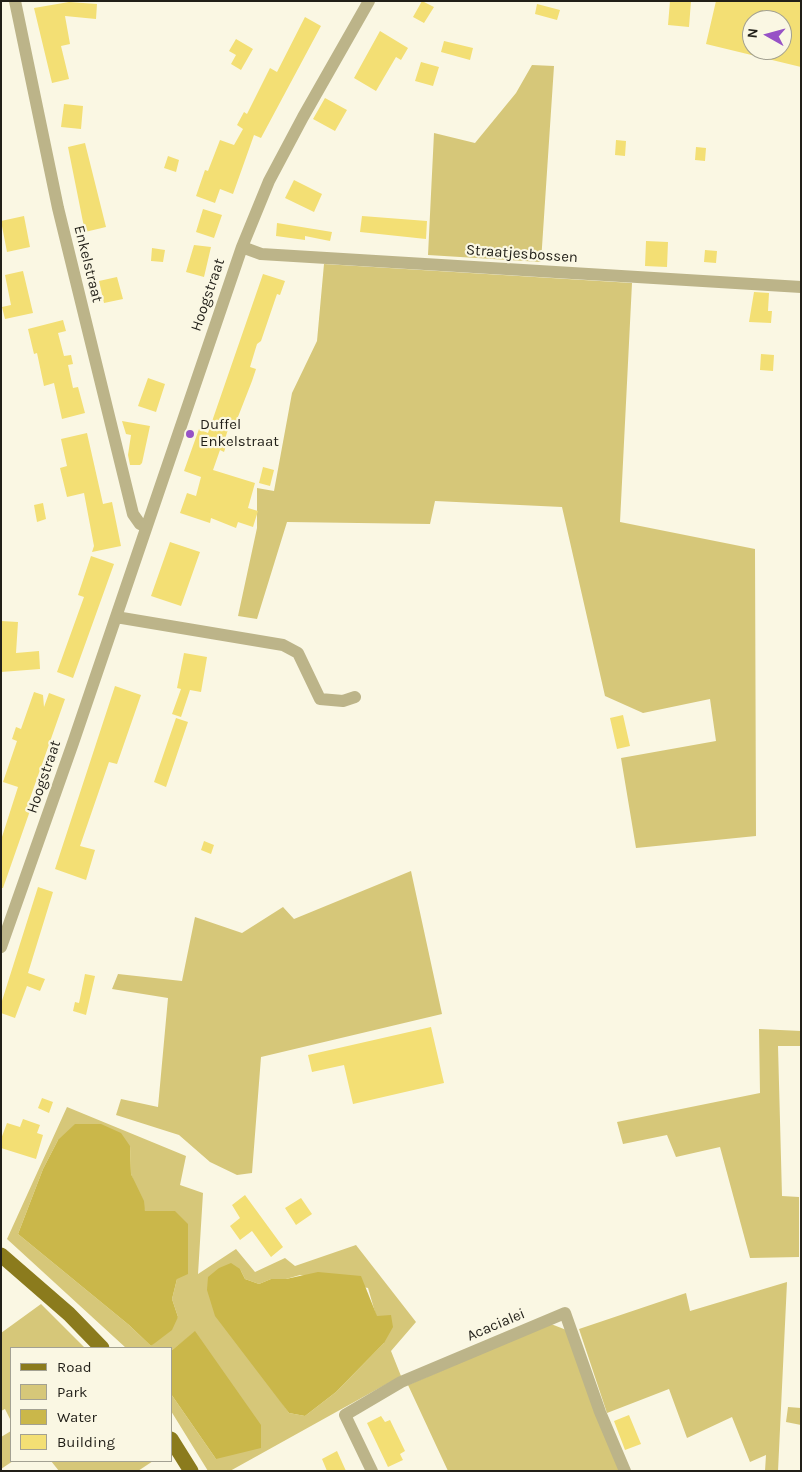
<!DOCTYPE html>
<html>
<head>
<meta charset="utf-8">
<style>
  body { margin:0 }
  #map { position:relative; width:802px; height:1472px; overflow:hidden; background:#faf7e3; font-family:Karla,sans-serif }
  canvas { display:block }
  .frame { position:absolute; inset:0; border:2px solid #211f18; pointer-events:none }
  .legend { position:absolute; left:10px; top:1347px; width:162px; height:115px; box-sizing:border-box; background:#faf7e3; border:1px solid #a3a192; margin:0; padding:6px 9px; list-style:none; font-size:15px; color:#211f18 }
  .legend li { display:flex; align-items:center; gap:10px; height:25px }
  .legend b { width:25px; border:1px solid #a3a192 }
  .north { position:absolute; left:742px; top:10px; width:50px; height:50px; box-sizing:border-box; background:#faf7e3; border:1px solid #a3a192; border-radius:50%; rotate:277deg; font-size:14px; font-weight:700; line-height:20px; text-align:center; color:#211f18 }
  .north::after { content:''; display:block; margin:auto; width:18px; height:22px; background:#9752c6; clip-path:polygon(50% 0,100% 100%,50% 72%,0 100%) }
</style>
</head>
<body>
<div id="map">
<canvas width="802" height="1472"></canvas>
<div class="frame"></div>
<ul class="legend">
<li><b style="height:6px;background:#8b7b1d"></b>Road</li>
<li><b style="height:14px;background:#d6c779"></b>Park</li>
<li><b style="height:14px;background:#cab74a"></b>Water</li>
<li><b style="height:14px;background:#f3df74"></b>Building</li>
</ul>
<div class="north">N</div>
</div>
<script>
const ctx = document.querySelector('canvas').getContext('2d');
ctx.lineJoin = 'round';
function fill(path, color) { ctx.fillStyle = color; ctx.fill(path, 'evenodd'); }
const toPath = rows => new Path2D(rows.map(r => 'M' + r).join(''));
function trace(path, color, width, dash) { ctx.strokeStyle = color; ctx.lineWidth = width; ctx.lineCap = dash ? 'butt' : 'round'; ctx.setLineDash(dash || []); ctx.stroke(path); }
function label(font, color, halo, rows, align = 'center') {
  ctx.font = font + ' Karla,sans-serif'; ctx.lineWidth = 4.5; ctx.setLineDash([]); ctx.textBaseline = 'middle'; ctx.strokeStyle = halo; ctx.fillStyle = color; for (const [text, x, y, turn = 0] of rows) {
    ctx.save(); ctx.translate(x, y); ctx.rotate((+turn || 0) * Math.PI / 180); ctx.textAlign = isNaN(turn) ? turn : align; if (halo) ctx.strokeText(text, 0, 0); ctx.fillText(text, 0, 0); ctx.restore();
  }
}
const green = toPath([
  [532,65,554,66,541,262,428,255,434,133,475,143,516,93],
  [324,264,632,283,620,522,755,549,756,836,636,848,621,758,716,741,710,699,643,713,605,696,562,507,435,501,430,524,287,522,257,619,238,616,257,528,257,488,274,491,292,393,317,341],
  [411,871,442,1014,261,1057,252,1173,237,1175,210,1162,179,1135,116,1115,121,1099,158,1107,168,998,112,989,118,974,182,981,195,917,242,933,283,907,294,919],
  [759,1029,801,1031,801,1046,778,1046,782,1196,799,1197,799,1257,750,1258,720,1147,676,1157,667,1135,623,1144,617,1122,760,1093],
  [67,1107,186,1156,180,1185,203,1193,198,1274,236,1249,255,1272,285,1258,295,1266,356,1245,416,1322,391,1351,401,1376,230,1471,208,1471,171,1411,171,1394,216,1459,195,1332,171,1351,171,1348,126,1348,7,1239],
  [58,1140,130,1146,131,1174,145,1211,175,1211,177,1279,172,1299,178,1317,151,1346,129,1325,18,1234,43,1169],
  [240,1269,245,1279,259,1284,271,1279,286,1279,300,1275,368,1288,384,1343,336,1392,305,1416,289,1413,268,1383],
  [787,1282,778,1471,765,1471,766,1455,750,1462,732,1417,687,1438,669,1389,607,1413,579,1329,686,1293,690,1311],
  [41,1304,85,1348,11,1348,11,1421,5,1409,1,1411,1,1333],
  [551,1324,569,1331,620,1471,448,1471,408,1385],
  [788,1407,801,1408,801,1425,786,1422],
  [11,1431,11,1461,13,1461,1,1469,1,1437],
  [51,1461,153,1461,138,1471,59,1471]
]);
const water = toPath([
  [75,1124,101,1124,121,1133,130,1146,131,1174,144,1201,145,1211,175,1211,188,1224,188,1274,177,1279,172,1299,178,1317,172,1330,151,1346,129,1325,18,1234,43,1169,58,1140],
  [231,1263,240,1269,245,1279,259,1284,271,1279,286,1279,318,1272,361,1276,377,1316,391,1315,393,1327,384,1343,336,1392,305,1416,289,1413,215,1316,207,1290,208,1277,219,1268],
  [195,1331,261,1425,261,1448,216,1459,171,1394,171,1351]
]);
const building = toPath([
  [422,1,434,7,424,23,413,17],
  [670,1,691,1,689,27,668,25],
  [716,1,801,1,801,67,706,44],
  [752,20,782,20,782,50,752,50],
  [69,2,97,4,96,19,65,16,70,44,61,46,69,79,52,83,34,8],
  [537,4,560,10,557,20,535,14],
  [305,17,321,26,261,138,254,135,233,194,220,189,215,203,196,196,205,170,208,171,220,140,234,145,243,129,237,125,244,112,247,114,270,68,277,72],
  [380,31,408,48,401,60,396,57,376,91,354,78],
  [236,39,253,49,241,70,231,64,236,55,229,51],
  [444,41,473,48,470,60,441,52],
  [421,62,439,67,433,86,415,81],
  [325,98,347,110,335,131,313,119],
  [64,104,83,106,81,129,61,127],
  [616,140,626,141,625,156,615,155],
  [85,143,106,227,85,232,68,147],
  [696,147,706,148,705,161,695,160],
  [168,156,179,160,176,172,164,168],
  [294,180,322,194,314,212,285,198],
  [203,209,222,215,214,238,196,232],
  [24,216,30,247,7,252,1,221],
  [362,216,427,221,426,239,360,232],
  [277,223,332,232,330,241,305,236,305,240,276,236],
  [646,241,668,242,667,267,645,266],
  [194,245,211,247,204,277,186,272],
  [152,248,165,250,163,262,151,261],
  [705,250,717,251,716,263,704,262],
  [23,271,33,313,5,319,2,307,11,305,5,275],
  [263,274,285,281,280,295,277,294,261,341,257,344,250,367,256,369,252,381,236,422,231,420,225,439,228,440,224,452,220,450,213,470,255,483,248,508,258,511,253,527,238,522,236,528,211,518,210,523,180,513,187,493,196,496,201,477,184,471,199,429,208,433],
  [117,277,123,299,104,303,99,281],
  [754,292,769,293,768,311,772,311,771,323,749,322],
  [63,320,66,331,58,333,64,356,71,355,73,364,68,365,73,388,78,387,85,413,62,419,54,383,44,386,37,353,34,354,28,329],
  [761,354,774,355,773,371,760,370],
  [148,378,165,384,156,412,138,406],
  [122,421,150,426,142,463,140,465,130,465,128,455,131,435,126,434],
  [87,433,103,504,112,502,121,546,92,552,94,546,84,493,67,497,60,468,67,466,61,439],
  [263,467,274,470,270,486,259,483],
  [43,503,46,519,37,522,34,505],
  [170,542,200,552,181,606,151,596],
  [91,556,114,564,73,678,57,672,84,597,78,595],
  [1,621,18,622,16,653,39,651,40,669,1,672],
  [184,653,207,657,201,692,190,690,181,717,172,714,181,689,177,688],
  [115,686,141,695,117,764,109,762,80,846,95,850,86,880,55,869],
  [34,692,43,695,44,707,49,693,65,699,28,804,32,805,3,888,1,888,1,840,18,787,3,782,17,741,12,739,16,727,21,729],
  [623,715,630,746,617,749,610,718],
  [176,718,188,722,166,787,154,782],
  [204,841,214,845,211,854,201,850],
  [38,887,53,892,28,973,45,979,40,991,27,986,15,1018,1,1013,1,1004],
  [85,974,95,976,86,1015,73,1011,75,1002,79,1003],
  [431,1027,444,1083,353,1104,344,1065,312,1072,308,1055],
  [42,1098,53,1102,49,1113,38,1108],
  [23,1119,40,1125,37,1133,43,1135,36,1159,1,1148,1,1139,7,1123,20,1127],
  [245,1195,283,1247,271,1257,252,1231,240,1240,230,1226,240,1218,232,1205],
  [301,1198,312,1214,296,1225,285,1208],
  [629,1415,641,1444,625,1450,614,1421],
  [381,1416,385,1422,390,1420,405,1451,400,1454,403,1460,388,1467,367,1423],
  [337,1451,346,1471,327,1471,322,1459]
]);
const minor = toPath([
  [15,1,58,208,133,514,140,524,146,527],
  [242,247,261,254,801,287],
  [116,617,283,645,298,653,320,699,343,701,355,697],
  [1,947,73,743,242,247,269,181,303,117,369,1],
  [372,1471,345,1415,401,1382,565,1313,600,1412,625,1471]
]);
const major = toPath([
  [1,1255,69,1314,102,1348],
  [171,1439,191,1471]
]);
const markers = [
  [190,434,5,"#9752c6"]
];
const streetNames = [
  ["Straatjesbossen",522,254,4],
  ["Enkelstraat",88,264,76],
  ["Hoogstraat",208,295,-71],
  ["Hoogstraat",44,777,-71],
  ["Acacialei",496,1325,-23]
];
const poiNames = [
  ["Duffel",200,425],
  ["Enkelstraat",200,442]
];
fill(green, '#d6c779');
fill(water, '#cab74a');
fill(building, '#f3df74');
trace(minor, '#bcb489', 12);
trace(major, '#8b7b1d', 15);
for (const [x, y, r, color] of markers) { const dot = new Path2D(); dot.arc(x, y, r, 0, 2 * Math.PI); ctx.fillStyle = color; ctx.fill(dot); trace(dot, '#faf7e3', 2); }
label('15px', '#211f18', '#faf7e3', streetNames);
label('15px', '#211f18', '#faf7e3', poiNames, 'left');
</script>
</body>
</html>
